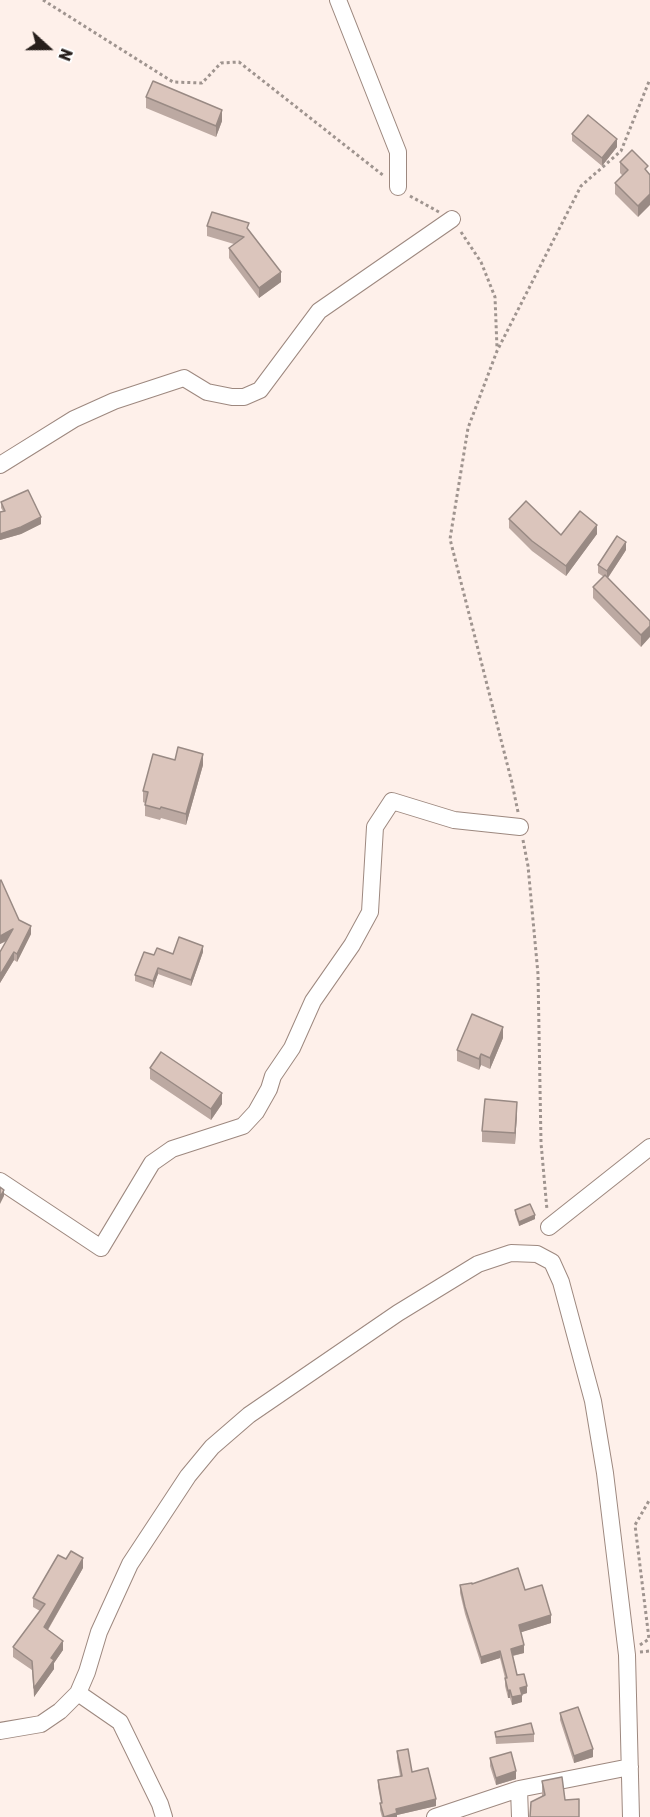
<!DOCTYPE html>
<html>
<head>
<meta charset="utf-8">
<style>
  body { margin:0 }
  #map { position:relative; width:650px; height:1817px; overflow:hidden; background:#fef0ea; font-family:Rubik,sans-serif }
  canvas { display:block }
  .north { position:absolute; left:18px; top:18px; width:60px; height:60px; -webkit-text-stroke:4px #fff; paint-order:stroke; rotate:111deg; font-size:16px; font-weight:700; line-height:24px; text-align:center; color:#271f1c }
  .north::after { content:''; display:block; margin:auto; width:21px; height:27px; background:#271f1c; clip-path:polygon(50% 0,100% 100%,50% 72%,0 100%) }
</style>
</head>
<body>
<div id="map">
<canvas width="650" height="1817"></canvas>
<div class="north">N</div>
</div>
<script>
const ctx = document.querySelector('canvas').getContext('2d');
ctx.lineJoin = 'round';
const toPath = rows => new Path2D(rows.map(r => 'M' + r).join(''));
function trace(path, color, width, dash) { ctx.strokeStyle = color; ctx.lineWidth = width; ctx.lineCap = dash ? 'butt' : 'round'; ctx.setLineDash(dash || []); ctx.stroke(path); }
function fill(path, color) { ctx.fillStyle = color; ctx.fill(path, 'evenodd'); }
const path = toPath([
  [43,0,173,82,202,83,221,63,239,62,384,176],
  [410,196,439,212],
  [461,232,481,262,495,297,497,348],
  [518,812,512,783,450,539,468,428,497,351,581,186,621,151,650,79],
  [523,840,528,866,538,974,541,1143,547,1210],
  [640,1645,649,1639,635,1525,650,1499],
  [640,1652,650,1651]
]);
const minor = toPath([
  [338,0,398,152,398,187],
  [0,465,74,419,114,401,184,378,207,392,232,397,244,397,260,390,319,311,452,219],
  [0,1181,101,1248,152,1163,172,1149,243,1126,256,1112,269,1089,273,1076,292,1048,313,1001,352,945,370,912,375,827,392,801,454,820,520,827],
  [549,1227,650,1147],
  [78,1693,120,1722,160,1804,164,1817],
  [0,1731,41,1724,60,1711,78,1693,87,1672,99,1632,130,1564,188,1476,212,1447,249,1415,398,1313,478,1264,511,1253,537,1254,552,1262,561,1282,593,1401,605,1473,627,1655,631,1817],
  [519,1789,520,1817],
  [435,1817,519,1789,630,1767]
]);
const wall = toPath([
  [146,97,222,121,216,137,146,108],
  [572,134,617,147,602,166,572,141],
  [620,162,648,173,638,217,615,194,615,183,623,176,620,173],
  [207,226,249,230,281,282,259,298,229,258,229,248,234,244,207,236],
  [1,502,41,524,21,534,0,540,0,512,3,511,1,508],
  [509,519,561,535,597,534,566,576,532,551,509,528],
  [626,550,608,578,650,621,641,647,593,598,593,587,604,577,598,573,598,565],
  [175,760,203,765,186,825,161,818,160,820,145,816,145,803,143,802,143,791],
  [0,881,19,920,31,934,17,962,14,960,0,983,0,952,7,941,0,944],
  [203,952,191,986,158,974,153,988,135,981,135,975,154,955],
  [503,1038,490,1069,481,1065,479,1070,457,1061,457,1050],
  [150,1068,222,1104,211,1120,150,1079],
  [517,1113,515,1144,482,1142,482,1131],
  [515,1210,535,1219,519,1226,515,1214],
  [83,1568,48,1630,63,1650,54,1663,54,1669,34,1697,32,1670,13,1657,13,1647,40,1611,33,1607,33,1598],
  [472,1584,525,1590,551,1623,521,1632,524,1653,513,1656,517,1675,527,1693,522,1695,522,1702,512,1705,510,1698,508,1698,505,1686,505,1678,500,1658,481,1664,465,1614,460,1593,460,1585],
  [560,1713,593,1757,574,1763,560,1720],
  [495,1732,534,1734,534,1742,496,1744],
  [397,1751,436,1806,397,1815,397,1817,382,1817,380,1810,380,1803,381,1803,378,1787,378,1780,400,1776,397,1758],
  [490,1758,516,1779,496,1785,490,1766],
  [542,1781,565,1800,579,1817,542,1796]
]);
const shadedWall = toPath([
  [222,110,222,121,216,137,216,126],
  [617,139,617,147,602,166,602,158],
  [650,194,650,205,638,217,638,206],
  [281,272,281,282,259,298,259,288],
  [41,517,41,524,21,534,0,540,0,534],
  [597,525,597,534,566,576,566,566],
  [626,542,626,550,607,579,607,571],
  [650,626,650,637,641,647,641,635],
  [203,754,203,765,186,825,186,814],
  [31,926,31,934,17,962,17,954],
  [13,929,13,937,0,944,0,936],
  [203,946,203,952,191,986,191,980],
  [14,952,14,960,0,983,0,975],
  [158,968,158,974,153,988,153,981],
  [503,1027,503,1038,490,1069,490,1058],
  [481,1054,481,1065,479,1070,479,1059],
  [222,1093,222,1104,211,1120,211,1109],
  [517,1102,517,1113,515,1144,515,1133],
  [4,1190,4,1196,0,1204,0,1197],
  [535,1215,535,1219,519,1226,519,1222],
  [83,1558,83,1568,44,1636,44,1627],
  [551,1615,551,1623,519,1633,519,1625],
  [63,1641,63,1650,54,1663,54,1669,34,1697,34,1688,51,1658],
  [524,1645,524,1653,511,1656,511,1649],
  [500,1651,500,1658,481,1664,481,1657],
  [527,1686,527,1693,520,1695,520,1688],
  [510,1690,510,1698,508,1698,508,1691],
  [522,1695,522,1702,512,1705,512,1697],
  [593,1749,593,1757,574,1763,574,1756],
  [516,1771,516,1779,496,1785,496,1778],
  [436,1799,436,1806,397,1815,397,1817,384,1817,396,1809]
]);
const building = toPath([
  [153,81,222,110,216,126,146,97,153,81],
  [588,115,617,139,602,158,572,134,588,115],
  [632,150,648,166,645,169,650,175,650,194,638,206,615,183,628,170,620,162,632,150],
  [212,212,249,223,247,228,281,272,259,288,229,248,244,237,207,226,212,212],
  [28,490,41,517,21,527,0,534,0,512,5,511,1,502,28,490],
  [526,501,561,535,580,511,597,525,566,566,532,541,509,519,526,501],
  [617,536,626,542,607,571,598,565,617,536],
  [605,575,650,621,650,626,641,635,593,587,605,575],
  [178,747,203,754,186,814,161,807,160,809,145,805,148,792,143,791,153,754,175,760,178,747],
  [1,880,19,920,31,926,17,954,14,952,0,975,0,952,13,929,0,936,0,881,1,880],
  [179,937,203,946,191,980,158,968,153,981,135,975,144,952,154,955,157,948,173,954,179,937],
  [472,1014,503,1027,490,1058,481,1054,479,1059,457,1050,472,1014],
  [161,1052,222,1093,211,1109,150,1068,161,1052],
  [485,1099,517,1102,515,1133,482,1131,485,1099],
  [0,1187,4,1190,0,1197,0,1187],
  [530,1204,535,1215,519,1222,515,1210,530,1204],
  [71,1551,83,1558,44,1627,63,1641,51,1658,54,1660,34,1688,32,1661,13,1647,45,1604,33,1598,58,1555,66,1559,71,1551],
  [518,1568,525,1590,542,1585,551,1615,519,1625,524,1645,511,1649,517,1675,524,1674,527,1686,520,1688,522,1695,512,1697,510,1690,508,1691,505,1678,507,1678,500,1651,481,1657,465,1607,460,1585,472,1583,472,1584,518,1568],
  [578,1707,593,1749,574,1756,560,1713,578,1707],
  [531,1723,534,1734,496,1737,495,1732,531,1723],
  [408,1749,412,1772,428,1768,436,1799,396,1809,397,1813,384,1817,380,1803,382,1803,378,1780,402,1776,397,1751,408,1749],
  [511,1752,516,1771,496,1778,490,1758,511,1752],
  [562,1777,565,1800,579,1799,579,1817,530,1817,531,1802,545,1795,542,1781,562,1777]
]);
trace(minor, '#9d887f', 18);
trace(path, '#9f948f', 3, [3, 3]);
trace(minor, '#fff', 16);
fill(wall, '#bca9a2');
fill(shadedWall, '#998a84');
fill(building, '#dbc5bc');
trace(building, '#998a84', 1.5);
</script>
</body>
</html>
